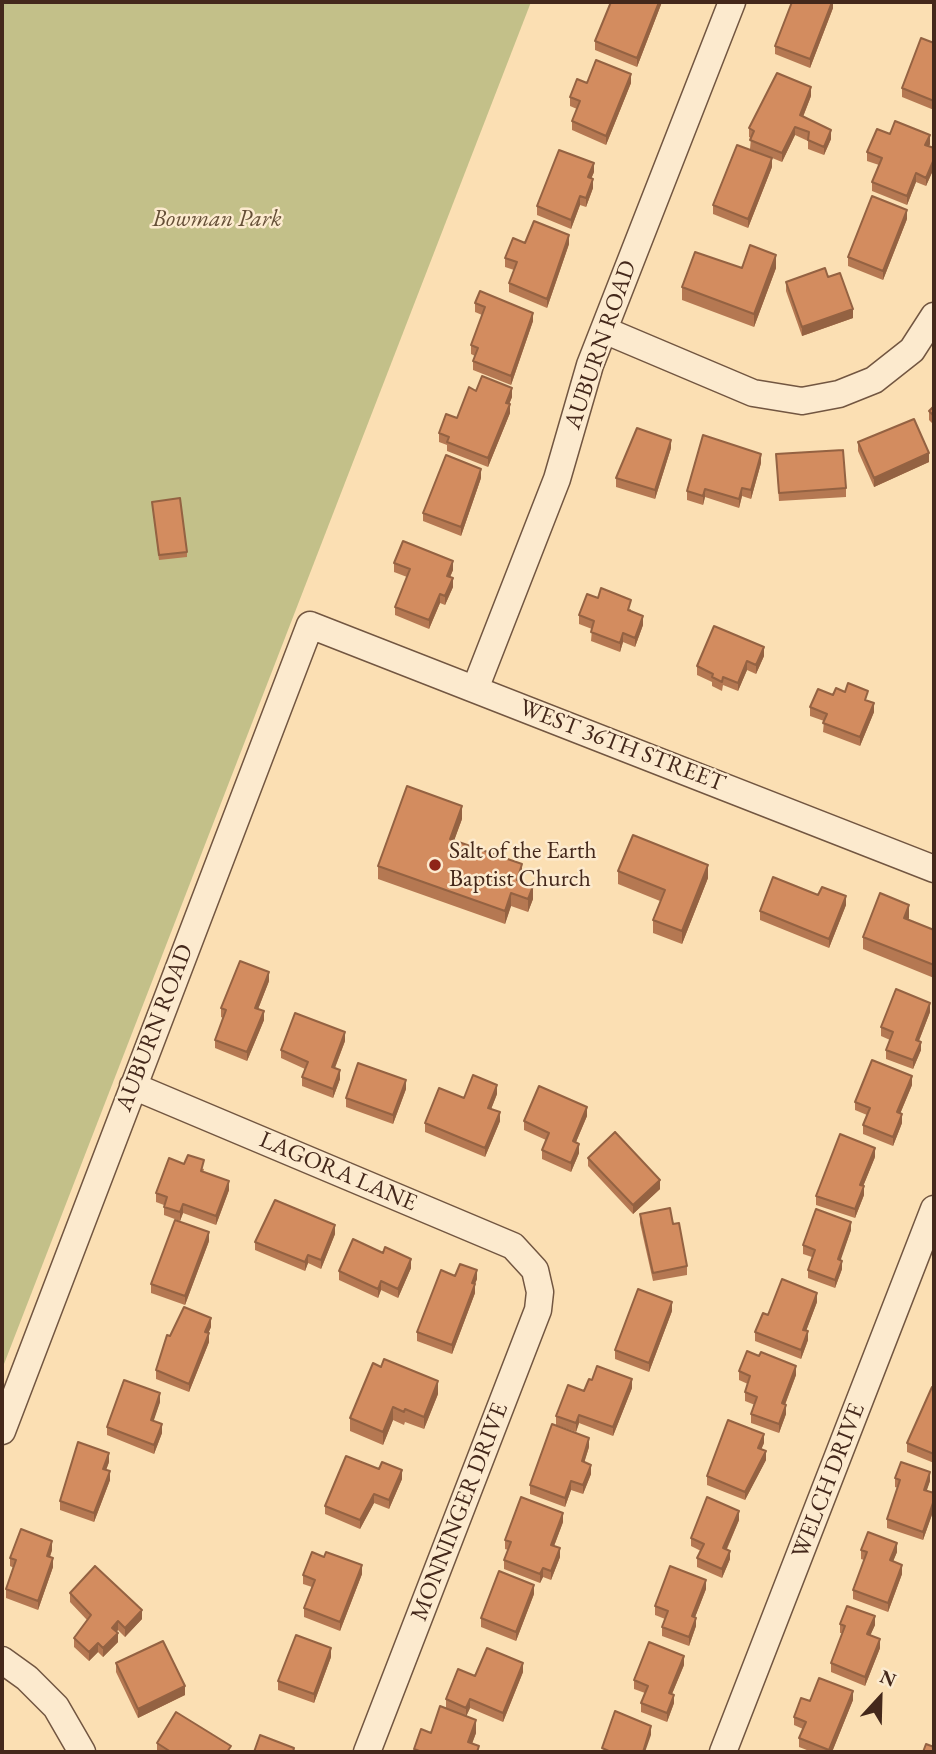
<!DOCTYPE html>
<html>
<head>
<meta charset="utf-8">
<style>
  body { margin:0 }
  #map { position:relative; width:936px; height:1754px; overflow:hidden; background:#fbdfb3; font-family:"EB Garamond",serif }
  canvas { display:block }
  .frame { position:absolute; inset:0; border:4px solid #44281b; pointer-events:none }
  .north { position:absolute; left:845px; top:1663px; width:70px; height:70px; -webkit-text-stroke:5px #fceace; paint-order:stroke; rotate:22deg; font-size:19px; font-weight:700; line-height:28px; text-align:center; color:#44281b }
  .north::after { content:''; display:block; margin:auto; width:24px; height:32px; background:#44281b; clip-path:polygon(50% 0,100% 100%,50% 72%,0 100%) }
</style>
</head>
<body>
<div id="map">
<canvas width="936" height="1754"></canvas>
<div class="frame"></div>
<div class="north">N</div>
</div>
<script>
const ctx = document.querySelector('canvas').getContext('2d');
ctx.lineJoin = 'round';
function fill(path, color) { ctx.fillStyle = color; ctx.fill(path, 'evenodd'); }
const toPath = rows => new Path2D(rows.map(r => 'M' + r).join(''));
function trace(path, color, width, dash) { ctx.strokeStyle = color; ctx.lineWidth = width; ctx.lineCap = dash ? 'butt' : 'round'; ctx.setLineDash(dash || []); ctx.stroke(path); }
function label(font, color, halo, rows, align = 'center') {
  ctx.font = font + ' "EB Garamond",serif'; ctx.lineWidth = 5; ctx.setLineDash([]); ctx.textBaseline = 'middle'; ctx.strokeStyle = halo; ctx.fillStyle = color; for (const [text, x, y, turn = 0] of rows) {
    ctx.save(); ctx.translate(x, y); ctx.rotate((+turn || 0) * Math.PI / 180); ctx.textAlign = isNaN(turn) ? turn : align; if (halo) ctx.strokeText(text, 0, 0); ctx.fillText(text, 0, 0); ctx.restore();
  }
}
const green = toPath([
  [2,2,531,2,4,1364,2,1363]
]);
const street = toPath([
  [604,330,753,393,802,401,839,394,874,380,912,350,934,316],
  [475,689,557,479,590,365,732,2],
  [133,1086,513,1246,535,1270,540,1292,538,1310,367,1752],
  [2,1431,310,625,934,869],
  [2,1660,27,1678,56,1707,82,1752],
  [723,1752,934,1209]
]);
const wall = toPath([
  [662,2,637,67,595,50,595,41],
  [833,2,833,8,810,68,775,54,775,46],
  [934,43,934,110,902,97,902,88],
  [587,83,631,83,606,145,572,130,572,121,577,109,570,106,570,97],
  [811,96,803,117,831,139,824,155,808,149,808,141,795,135,782,162,750,149,751,138,749,137,749,128],
  [890,134,930,144,929,146,934,148,934,168,926,186,916,182,907,205,872,191,872,182,879,165,867,161,867,152],
  [772,167,748,228,713,214,713,205],
  [594,172,591,179,593,188,586,207,580,205,571,229,537,215,537,206],
  [907,219,883,280,848,266,848,257],
  [525,243,569,244,547,308,509,292,509,283,514,270,505,267,505,258],
  [742,268,776,268,754,327,682,300,682,287],
  [828,277,853,318,802,336,786,291,786,282],
  [475,303,533,321,511,385,473,370,473,361,475,356,471,354,471,345,482,315,475,312],
  [476,391,512,397,509,404,510,413,488,467,447,451,447,445,439,442,439,433,457,418],
  [934,406,934,425,929,420,929,411],
  [858,442,929,462,874,487,858,451],
  [671,448,655,499,616,487,616,478],
  [776,454,846,488,846,497,779,501],
  [761,463,751,499,742,496,739,508,705,497,703,505,687,500,687,491],
  [481,478,461,536,423,521,423,513],
  [152,502,187,552,187,557,159,560],
  [394,563,453,570,450,577,453,587,445,605,440,603,429,629,395,615,395,607,407,577,394,572],
  [631,609,630,611,643,625,635,647,623,642,620,652,591,641,592,629,579,624,579,615],
  [764,656,756,674,747,670,738,691,723,685,722,691,712,686,712,682,697,675,697,666],
  [833,695,868,700,868,701,874,712,860,746,823,732,824,721,810,716,810,707],
  [462,819,454,840,522,877,521,882,533,899,528,912,511,906,505,924,378,879,378,866],
  [618,871,708,878,682,944,653,933,653,920,660,901,618,884],
  [818,895,846,905,829,948,760,920,760,911],
  [909,918,908,920,934,930,934,978,863,949,863,937],
  [269,981,258,1009,264,1020,247,1061,215,1048,215,1040,223,1018,221,1017,221,1008],
  [930,1012,919,1041,921,1050,913,1069,886,1059,886,1050,890,1040,881,1036,881,1027],
  [345,1041,335,1068,340,1079,333,1098,302,1086,302,1077,305,1069,281,1058,281,1050],
  [912,1085,900,1114,902,1123,893,1146,863,1134,863,1125,867,1115,855,1110,855,1102],
  [406,1089,393,1124,346,1107,346,1098],
  [497,1094,491,1109,500,1121,485,1157,425,1132,425,1123],
  [587,1116,576,1142,579,1153,571,1172,542,1159,542,1150,546,1140,524,1130,524,1121],
  [875,1157,863,1186,864,1195,855,1218,816,1205,816,1196],
  [588,1158,660,1189,633,1214,588,1166],
  [184,1164,204,1169,203,1172,229,1190,216,1225,183,1213,180,1221,164,1215,164,1205,156,1202,156,1193],
  [640,1214,673,1224,687,1266,687,1275,653,1281,640,1223],
  [851,1230,840,1260,842,1269,835,1288,808,1278,808,1270,812,1257,803,1254,803,1245],
  [335,1234,321,1269,308,1263,305,1271,255,1250,255,1242],
  [209,1241,185,1305,151,1293,151,1284],
  [411,1268,398,1298,381,1290,378,1298,339,1280,339,1271],
  [455,1276,477,1279,475,1284,475,1293,452,1354,417,1341,417,1332],
  [817,1302,806,1331,808,1340,801,1359,755,1341,755,1332,768,1315],
  [672,1311,649,1372,615,1359,615,1350],
  [211,1327,208,1333,209,1342,189,1392,156,1379,156,1370,170,1336],
  [739,1371,796,1375,785,1405,786,1414,779,1433,751,1423,751,1414,755,1405,745,1401,745,1392,748,1384,739,1380],
  [592,1380,632,1388,613,1436,579,1423,576,1432,556,1425,556,1416,584,1391],
  [934,1388,934,1463,907,1452,907,1443],
  [438,1394,424,1429,405,1422,404,1425,393,1420,383,1445,350,1431,350,1418],
  [160,1402,153,1421,162,1433,154,1454,107,1435,107,1427],
  [764,1443,761,1449,766,1460,745,1500,707,1485,707,1476],
  [589,1447,584,1462,591,1474,583,1494,571,1490,565,1507,530,1494,530,1485],
  [109,1462,106,1470,110,1480,94,1522,60,1510,60,1501],
  [379,1469,402,1479,389,1509,374,1503,360,1529,325,1514,325,1506],
  [895,1478,930,1481,926,1491,934,1493,934,1509,923,1540,887,1528,887,1519,898,1488,895,1487],
  [739,1520,727,1549,730,1559,722,1578,697,1567,697,1558,701,1551,691,1546,691,1538],
  [563,1522,554,1546,560,1557,551,1580,543,1577,540,1583,504,1569,504,1560,508,1550,505,1549,505,1540],
  [52,1550,50,1557,53,1567,38,1610,6,1598,6,1589,14,1568,10,1566,10,1558],
  [861,1550,897,1552,893,1561,902,1574,888,1612,853,1599,853,1590,864,1560,861,1559],
  [362,1574,340,1631,304,1617,304,1608,312,1587,303,1584,303,1575],
  [706,1589,695,1617,696,1626,689,1646,662,1636,662,1627,665,1619,655,1615,655,1606],
  [70,1593,142,1619,125,1637,118,1630,116,1632,118,1642,103,1657,98,1652,89,1661,74,1647,74,1638,87,1620,70,1602],
  [534,1594,516,1641,481,1627,481,1618],
  [840,1624,875,1625,870,1635,880,1648,865,1686,831,1672,831,1663,842,1633,840,1633],
  [331,1657,314,1703,278,1690,278,1681],
  [116,1663,185,1695,138,1718,116,1672],
  [684,1665,672,1694,674,1703,667,1722,641,1712,641,1703,645,1693,634,1689,634,1680],
  [523,1672,503,1722,470,1708,466,1716,476,1733,472,1743,479,1752,414,1752,414,1749,431,1733,458,1713,446,1708,446,1699,475,1676],
  [853,1700,832,1752,812,1752,799,1747,799,1738,803,1729,794,1725,794,1717,810,1701],
  [157,1743,231,1752,157,1752]
]);
const shadedWall = toPath([
  [659,2,662,2,637,67,637,58],
  [832,2,833,2,833,8,810,68,810,59],
  [631,74,631,83,606,145,606,136],
  [811,87,811,96,800,124,800,115],
  [795,127,795,135,782,162,782,153],
  [831,130,831,139,824,155,824,147],
  [930,135,930,144,925,154,925,145],
  [772,158,772,167,748,228,748,219],
  [934,159,934,168,926,186,926,178],
  [594,163,594,172,588,186,588,177],
  [916,173,916,182,907,205,907,196],
  [593,179,593,188,586,207,586,198],
  [580,196,580,205,571,229,571,220],
  [907,210,907,219,883,280,883,271],
  [569,235,569,244,547,308,547,299],
  [776,255,776,268,754,327,754,314],
  [853,309,853,318,802,336,802,327],
  [533,313,533,321,511,385,511,376],
  [512,388,512,397,506,412,506,403],
  [510,404,510,413,488,467,488,458],
  [671,440,671,448,655,499,655,490],
  [929,453,929,462,874,487,874,478],
  [761,454,761,463,751,499,751,490],
  [481,469,481,478,461,536,461,527],
  [742,488,742,496,739,508,739,499],
  [705,489,705,497,703,505,703,496],
  [453,561,453,570,447,584,447,576],
  [453,578,453,587,445,605,445,596],
  [440,594,440,603,429,629,429,620],
  [643,616,643,625,635,647,635,638],
  [623,633,623,642,620,652,620,643],
  [764,647,764,656,756,674,756,665],
  [747,661,747,670,738,691,738,683],
  [874,703,874,712,860,746,860,737],
  [462,806,462,819,450,852,450,839],
  [522,864,522,877,517,893,517,880],
  [708,865,708,878,682,944,682,931],
  [533,886,533,899,528,912,528,899],
  [511,893,511,906,505,924,505,911],
  [846,896,846,905,829,948,829,939],
  [909,905,909,918,904,931,904,918],
  [269,972,269,981,255,1017,255,1008],
  [930,1003,930,1012,916,1048,916,1040],
  [264,1011,264,1020,247,1061,247,1052],
  [345,1032,345,1041,332,1075,332,1067],
  [921,1042,921,1050,913,1069,913,1060],
  [340,1070,340,1079,333,1098,333,1089],
  [912,1076,912,1085,897,1121,897,1112],
  [406,1080,406,1089,393,1124,393,1115],
  [497,1085,497,1094,488,1117,488,1108],
  [587,1107,587,1116,573,1149,573,1141],
  [500,1112,500,1121,485,1157,485,1148],
  [902,1114,902,1123,893,1146,893,1137],
  [579,1144,579,1153,571,1172,571,1163],
  [875,1148,875,1157,860,1194,860,1185],
  [660,1180,660,1189,633,1214,633,1205],
  [229,1181,229,1190,216,1225,216,1216],
  [864,1186,864,1195,855,1218,855,1209],
  [183,1204,183,1213,180,1221,180,1212],
  [851,1222,851,1230,838,1268,838,1259],
  [335,1225,335,1234,321,1269,321,1260],
  [209,1232,209,1241,185,1305,185,1296],
  [308,1255,308,1263,305,1271,305,1262],
  [411,1259,411,1268,398,1298,398,1289],
  [842,1261,842,1269,835,1288,835,1280],
  [477,1270,477,1279,472,1291,472,1283],
  [381,1281,381,1290,378,1298,378,1289],
  [475,1284,475,1293,452,1354,452,1345],
  [817,1293,817,1302,803,1339,803,1330],
  [672,1302,672,1311,649,1372,649,1363],
  [211,1318,211,1327,205,1341,205,1332],
  [808,1331,808,1340,801,1359,801,1350],
  [209,1333,209,1342,189,1392,189,1384],
  [796,1366,796,1375,782,1412,782,1403],
  [632,1379,632,1388,613,1436,613,1427],
  [438,1381,438,1394,424,1429,424,1417],
  [160,1393,160,1402,151,1429,151,1420],
  [786,1405,786,1414,779,1433,779,1424],
  [393,1407,393,1420,383,1445,383,1432],
  [579,1415,579,1423,576,1432,576,1423],
  [162,1424,162,1433,154,1454,154,1445],
  [764,1434,764,1443,758,1457,758,1448],
  [589,1438,589,1447,582,1470,582,1461],
  [766,1451,766,1460,745,1500,745,1492],
  [109,1453,109,1462,103,1478,103,1469],
  [591,1465,591,1474,583,1494,583,1485],
  [402,1470,402,1479,389,1509,389,1500],
  [110,1471,110,1480,94,1522,94,1513],
  [930,1472,930,1481,924,1499,924,1490],
  [571,1481,571,1490,565,1507,565,1498],
  [374,1494,374,1503,360,1529,360,1520],
  [934,1500,934,1509,923,1540,923,1532],
  [739,1511,739,1520,723,1557,723,1548],
  [563,1513,563,1522,551,1554,551,1545],
  [52,1541,52,1550,47,1565,47,1556],
  [897,1543,897,1552,890,1569,890,1560],
  [560,1548,560,1557,551,1580,551,1571],
  [730,1551,730,1559,722,1578,722,1569],
  [53,1558,53,1567,38,1610,38,1601],
  [362,1565,362,1574,340,1631,340,1622],
  [902,1565,902,1574,888,1612,888,1603],
  [543,1568,543,1577,540,1583,540,1574],
  [706,1580,706,1589,692,1625,692,1616],
  [534,1585,534,1594,516,1641,516,1632],
  [142,1610,142,1619,125,1637,125,1628],
  [875,1616,875,1625,867,1643,867,1634],
  [696,1618,696,1626,689,1646,689,1637],
  [118,1621,118,1630,112,1637,112,1628],
  [118,1633,118,1642,103,1657,103,1648],
  [880,1639,880,1648,865,1686,865,1677],
  [98,1643,98,1652,89,1661,89,1652],
  [331,1648,331,1657,314,1703,314,1694],
  [684,1656,684,1665,669,1701,669,1693],
  [523,1663,523,1672,503,1722,503,1713],
  [185,1686,185,1695,138,1718,138,1709],
  [853,1691,853,1700,832,1752,829,1752],
  [674,1695,674,1703,667,1722,667,1713],
  [470,1699,470,1708,466,1717,466,1708],
  [476,1720,476,1733,469,1752,468,1742],
  [651,1726,651,1735,645,1752,643,1752]
]);
const building = toPath([
  [611,2,659,2,637,58,595,41,611,2],
  [792,2,832,2,810,59,775,46,792,2],
  [921,38,934,43,934,101,902,88,921,38],
  [596,60,631,74,606,136,572,121,580,101,570,97,577,79,587,83,596,60],
  [777,73,811,87,800,115,831,130,824,147,808,140,809,132,795,127,782,153,750,140,754,131,749,128,777,73],
  [895,121,930,135,925,145,934,148,934,159,926,178,916,173,907,196,872,182,882,158,867,152,877,129,890,134,895,121],
  [737,145,772,158,748,219,713,205,737,145],
  [559,150,594,163,588,177,593,179,586,198,580,196,571,220,537,206,559,150],
  [872,196,907,210,883,271,848,257,872,196],
  [534,221,569,235,547,299,509,283,517,262,505,258,513,238,525,243,534,221],
  [750,245,776,255,754,314,682,287,695,252,742,268,750,245],
  [825,268,828,277,840,273,853,309,802,327,786,282,825,268],
  [480,291,533,313,511,376,473,361,478,348,471,345,485,307,475,303,480,291],
  [482,376,512,388,506,403,510,404,488,458,447,442,449,437,439,433,446,414,457,418,469,387,476,391,482,376],
  [934,406,934,416,929,411,934,406],
  [914,419,929,453,874,478,858,442,914,419],
  [637,428,671,440,655,490,616,478,637,428],
  [703,435,761,454,751,490,742,488,739,499,705,489,703,496,687,491,703,435],
  [843,450,846,488,779,493,776,454,843,450],
  [446,455,481,469,461,527,423,513,446,455],
  [180,498,187,552,159,555,152,502,180,498],
  [403,541,453,561,447,576,453,578,445,596,440,594,429,620,395,607,410,569,394,563,403,541],
  [601,588,631,600,628,610,643,616,635,638,623,633,620,643,591,632,594,621,579,615,587,594,598,598,601,588],
  [714,626,764,647,756,665,747,661,738,683,723,677,722,682,712,677,713,674,697,666,714,626],
  [848,683,868,691,865,700,874,703,860,737,823,723,827,714,810,707,818,689,833,695,836,688,845,692,848,683],
  [407,786,462,806,450,839,522,864,517,880,533,886,528,899,511,893,505,911,378,866,407,786],
  [633,835,708,865,682,931,653,920,665,890,618,871,633,835],
  [773,877,818,895,822,887,846,896,829,939,760,911,773,877],
  [880,893,909,905,904,918,934,930,934,965,863,937,880,893],
  [240,961,269,972,255,1008,264,1011,247,1052,215,1040,226,1010,221,1008,240,961],
  [896,989,930,1003,916,1040,921,1042,913,1060,886,1050,893,1032,881,1027,896,989],
  [295,1013,345,1032,332,1067,340,1070,333,1089,302,1077,308,1062,281,1050,295,1013],
  [872,1060,912,1076,897,1112,902,1114,893,1137,863,1125,870,1108,855,1102,872,1060],
  [358,1063,406,1080,393,1115,346,1098,358,1063],
  [473,1075,497,1085,488,1108,500,1112,485,1148,425,1123,439,1088,464,1098,473,1075],
  [539,1086,587,1107,573,1141,579,1144,571,1163,542,1150,549,1133,524,1121,539,1086],
  [615,1132,660,1180,633,1205,588,1158,615,1132],
  [840,1134,875,1148,860,1185,864,1186,855,1209,816,1196,840,1134],
  [188,1155,204,1160,201,1171,229,1181,216,1216,183,1204,180,1212,164,1207,167,1197,156,1193,169,1158,184,1164,188,1155],
  [275,1200,335,1225,321,1260,308,1255,305,1262,255,1242,275,1200],
  [670,1208,673,1224,679,1223,687,1266,653,1273,640,1214,670,1208],
  [816,1209,851,1222,838,1259,842,1261,835,1280,808,1270,815,1250,803,1245,816,1209],
  [175,1220,209,1232,185,1296,151,1284,175,1220],
  [353,1239,383,1253,385,1247,411,1259,398,1289,381,1281,378,1289,339,1271,353,1239],
  [460,1264,477,1270,472,1283,475,1284,452,1345,417,1332,441,1270,455,1276,460,1264],
  [782,1279,817,1293,803,1330,808,1331,801,1350,755,1332,763,1313,768,1315,782,1279],
  [638,1289,672,1302,649,1363,615,1350,638,1289],
  [184,1307,211,1318,205,1332,209,1333,189,1384,156,1370,167,1335,170,1336,184,1307],
  [747,1351,759,1356,761,1352,796,1366,782,1403,786,1405,779,1424,751,1414,757,1397,745,1392,750,1376,739,1371,747,1351],
  [384,1359,438,1381,424,1417,405,1409,404,1412,393,1407,383,1432,350,1418,373,1363,381,1367,384,1359],
  [597,1366,632,1379,613,1427,579,1415,576,1423,556,1416,568,1385,584,1391,589,1379,592,1380,597,1366],
  [124,1380,160,1393,151,1420,162,1424,154,1445,107,1427,124,1380],
  [932,1387,934,1388,934,1454,907,1443,932,1387],
  [728,1420,764,1434,758,1448,766,1451,745,1492,707,1476,728,1420],
  [552,1424,589,1438,582,1461,591,1465,583,1485,571,1481,565,1498,530,1485,552,1424],
  [78,1442,109,1453,103,1469,110,1471,94,1513,60,1501,78,1442],
  [346,1456,379,1469,382,1462,402,1470,389,1500,374,1494,360,1520,325,1506,346,1456],
  [901,1462,930,1472,924,1490,934,1493,934,1500,923,1532,887,1519,900,1480,895,1478,901,1462],
  [521,1497,563,1513,551,1545,560,1548,551,1571,543,1568,540,1574,504,1560,511,1542,505,1540,521,1497],
  [707,1497,739,1511,723,1548,730,1551,722,1569,697,1558,704,1544,691,1538,707,1497],
  [21,1529,52,1541,47,1556,53,1558,38,1601,6,1589,16,1560,10,1558,21,1529],
  [868,1532,897,1543,890,1560,902,1565,888,1603,853,1590,867,1552,861,1550,868,1532],
  [312,1552,324,1557,326,1552,362,1565,340,1622,304,1608,315,1580,303,1575,312,1552],
  [95,1566,142,1610,125,1628,118,1621,112,1628,118,1633,103,1648,98,1643,89,1652,74,1638,91,1615,70,1593,95,1566],
  [670,1566,706,1580,692,1616,696,1618,689,1637,662,1627,668,1611,655,1606,670,1566],
  [499,1571,534,1585,516,1632,481,1618,499,1571],
  [847,1606,875,1616,867,1634,880,1639,865,1677,831,1663,845,1626,840,1624,847,1606],
  [296,1635,331,1648,314,1694,278,1681,296,1635],
  [163,1641,185,1686,138,1709,116,1663,163,1641],
  [649,1642,684,1656,669,1693,674,1695,667,1713,641,1703,648,1686,634,1680,649,1642],
  [487,1648,523,1663,503,1713,470,1699,466,1708,446,1699,458,1669,475,1676,487,1648],
  [819,1678,853,1691,829,1750,799,1738,806,1722,794,1717,801,1698,810,1701,819,1678],
  [440,1706,476,1720,468,1742,479,1746,477,1752,422,1752,414,1749,421,1729,431,1733,440,1706],
  [615,1711,651,1726,643,1752,611,1752,602,1748,615,1711],
  [176,1712,231,1746,227,1752,171,1752,157,1743,176,1712],
  [260,1735,294,1748,293,1752,254,1752,260,1735],
  [926,1744,934,1747,934,1752,923,1752,926,1744]
]);
const markers = [
  [435,865,7,"#8f2418"]
];
const parkNames = [
  ["Bowman Park",217,219]
];
const streetNames = [
  ["AUBURN ROAD",601,345,-71],
  ["WEST 36TH STREET",622,746,21],
  ["AUBURN ROAD",155,1028,-69],
  ["LAGORA LANE",338,1172,23],
  ["WELCH DRIVE",829,1481,-69],
  ["MONNINGER DRIVE",460,1512,-69]
];
const poiNames = [
  ["Salt of the Earth",449,851],
  ["Baptist Church",449,879]
];
fill(green, '#c3c089');
trace(street, '#725641', 29);
trace(street, '#fceace', 26);
fill(wall, '#b57852');
fill(shadedWall, '#946242');
fill(building, '#d38c5f');
trace(building, '#946242', 2);
for (const [x, y, r, color] of markers) { const dot = new Path2D(); dot.arc(x, y, r, 0, 2 * Math.PI); ctx.fillStyle = color; ctx.fill(dot); trace(dot, '#fceace', 2.5); }
label('italic 24px', '#644e36', '#fceace', parkNames);
label('24px', '#44281b', '#fceace', streetNames);
label('24px', '#44281b', '#fceace', poiNames, 'left');
</script>
</body>
</html>
